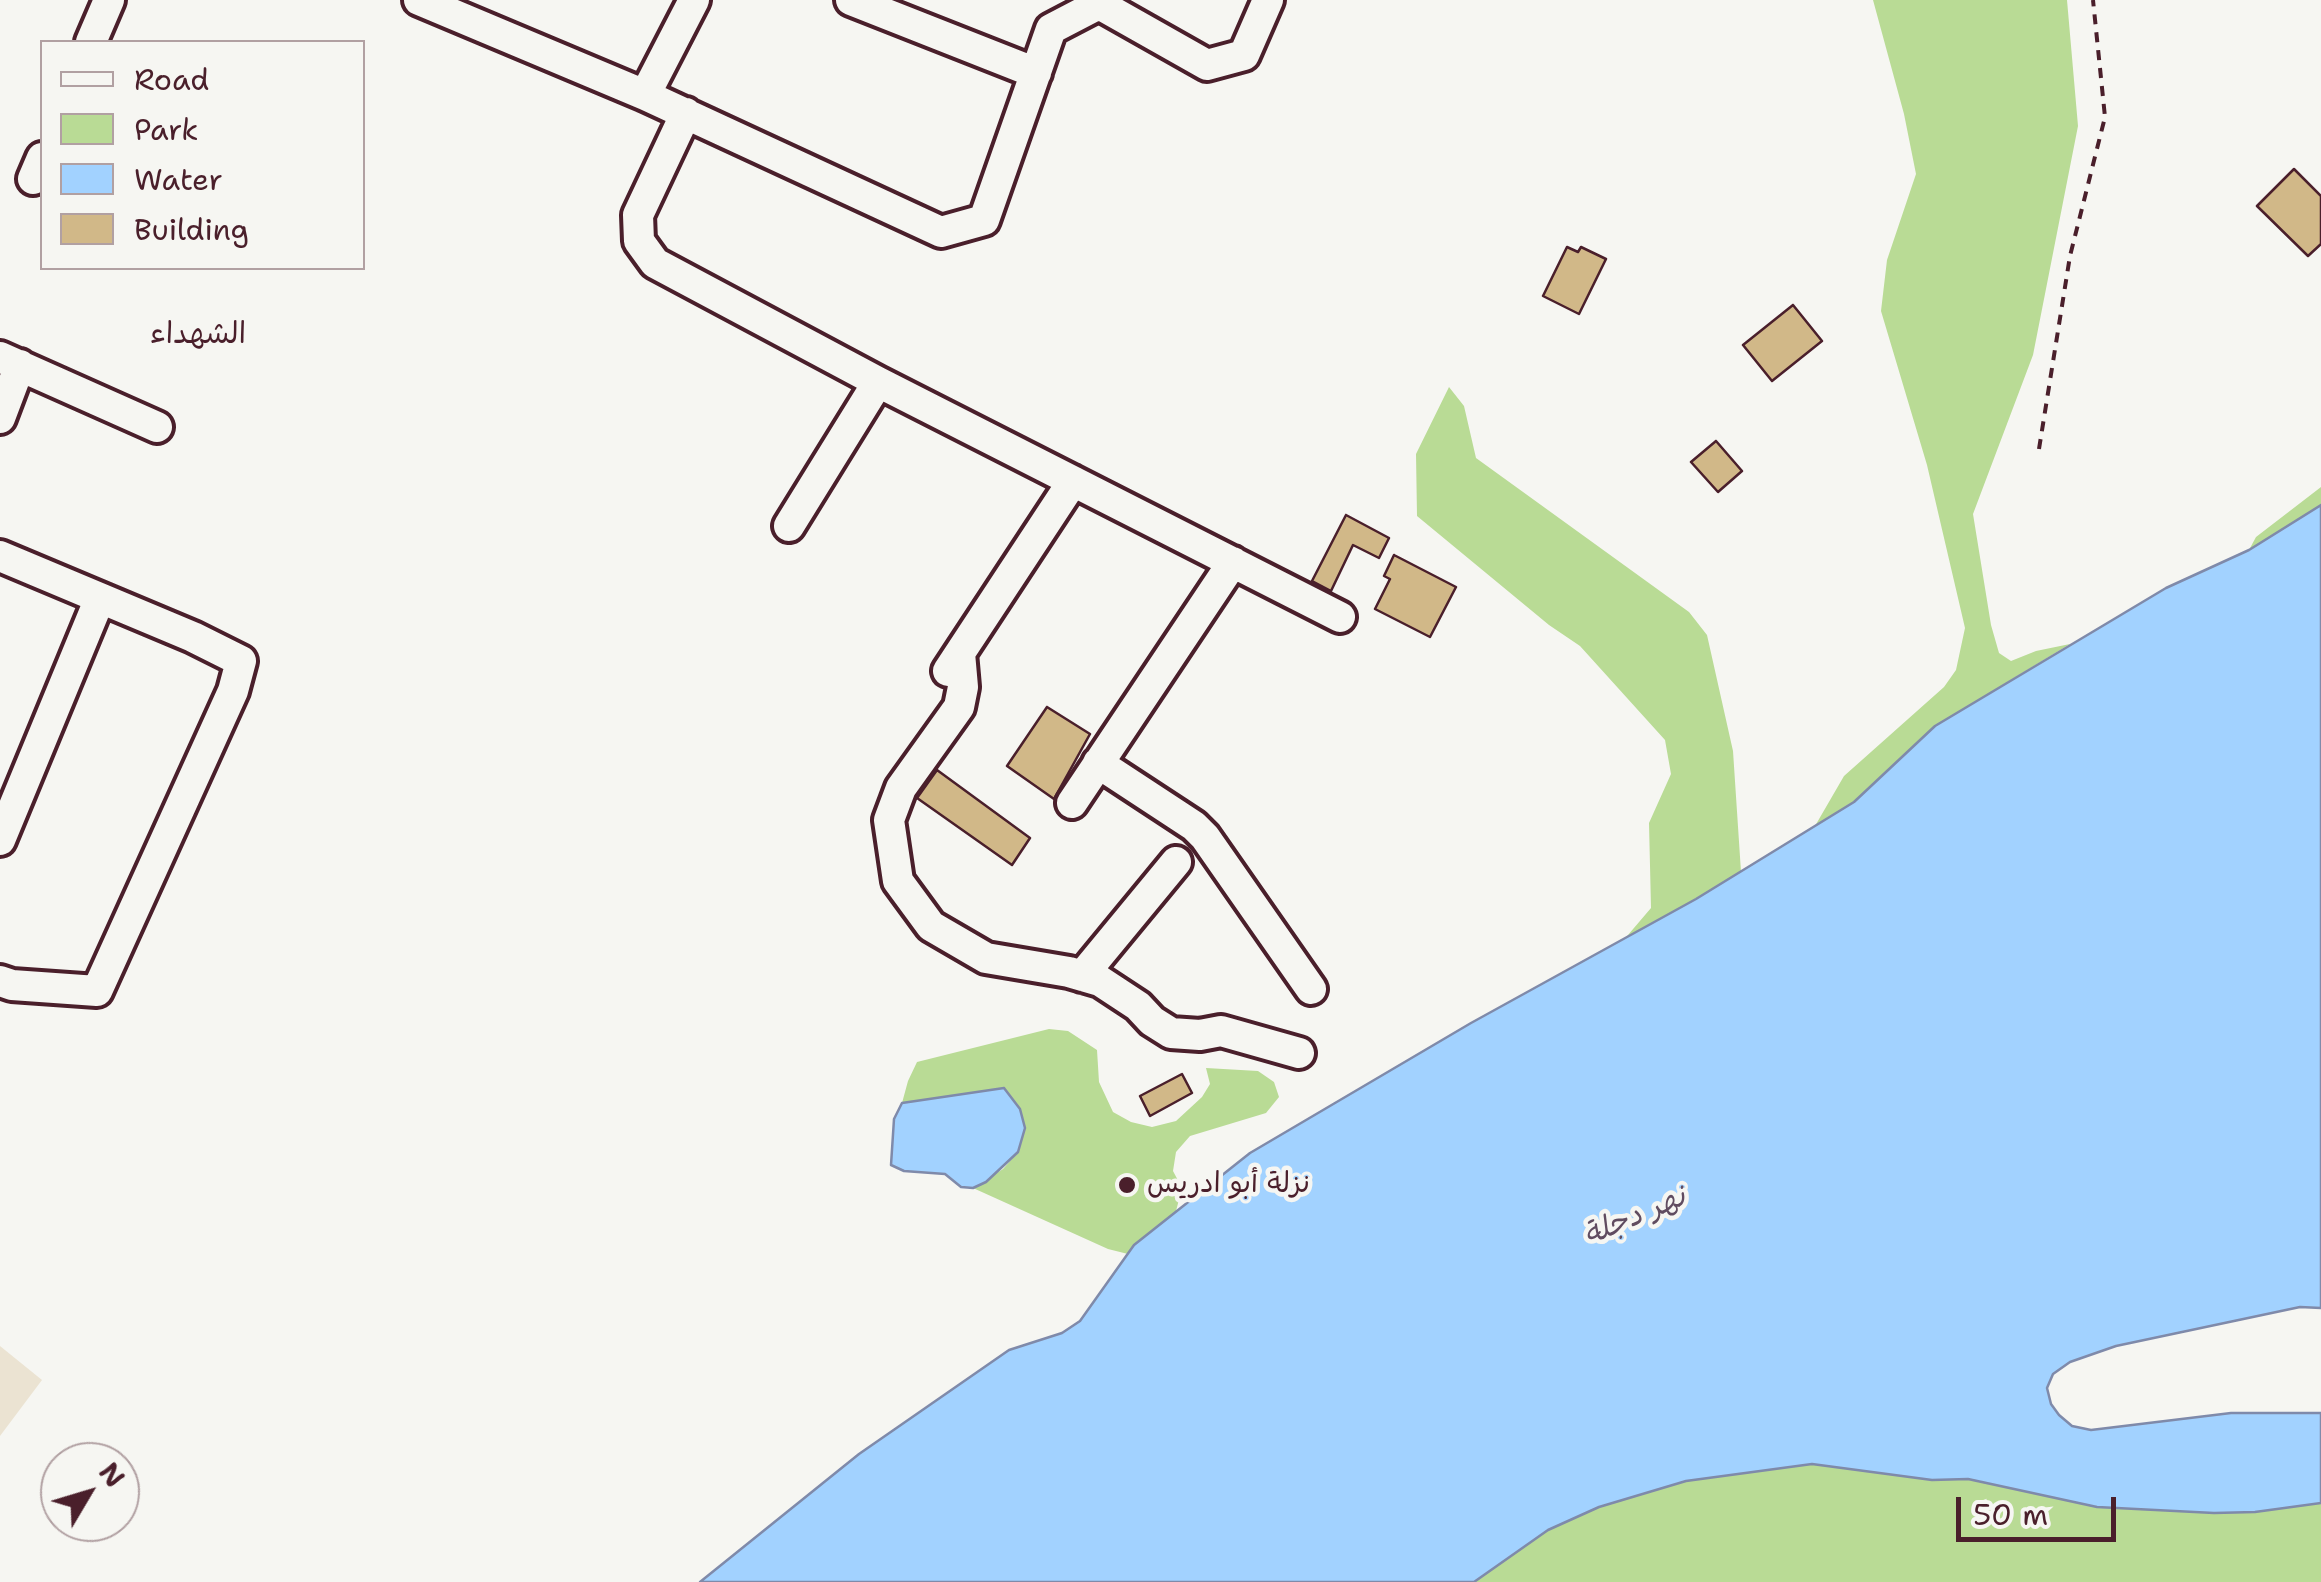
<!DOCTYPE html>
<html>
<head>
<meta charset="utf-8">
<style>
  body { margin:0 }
  #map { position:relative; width:2321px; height:1582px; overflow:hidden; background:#f6f6f2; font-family:"Shantell Sans",sans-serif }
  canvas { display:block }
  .legend { position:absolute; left:40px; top:40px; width:325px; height:230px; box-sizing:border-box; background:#f6f6f2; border:2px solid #b1a0a2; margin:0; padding:12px 18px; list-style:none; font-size:30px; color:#4a1f2b }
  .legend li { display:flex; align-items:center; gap:20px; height:50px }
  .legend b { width:50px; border:2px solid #b1a0a2 }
  .north { position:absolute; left:40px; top:1442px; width:100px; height:100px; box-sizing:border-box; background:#f6f6f2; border:2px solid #b1a0a2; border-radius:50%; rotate:52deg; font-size:28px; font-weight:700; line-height:40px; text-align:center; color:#4a1f2b }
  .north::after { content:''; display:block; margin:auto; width:35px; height:45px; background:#4a1f2b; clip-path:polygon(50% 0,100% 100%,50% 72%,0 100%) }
  .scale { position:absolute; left:1956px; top:1497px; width:160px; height:45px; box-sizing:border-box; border:5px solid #4a1f2b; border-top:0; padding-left:12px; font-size:30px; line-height:35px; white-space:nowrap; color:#4a1f2b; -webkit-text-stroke:8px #f6f6f2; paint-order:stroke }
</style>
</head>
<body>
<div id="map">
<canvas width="2321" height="1582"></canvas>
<ul class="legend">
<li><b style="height:12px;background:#f6f6f2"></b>Road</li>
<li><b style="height:28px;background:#b9db95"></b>Park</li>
<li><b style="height:28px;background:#a2d2ff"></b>Water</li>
<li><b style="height:28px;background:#d1b888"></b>Building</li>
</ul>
<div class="north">N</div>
<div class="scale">50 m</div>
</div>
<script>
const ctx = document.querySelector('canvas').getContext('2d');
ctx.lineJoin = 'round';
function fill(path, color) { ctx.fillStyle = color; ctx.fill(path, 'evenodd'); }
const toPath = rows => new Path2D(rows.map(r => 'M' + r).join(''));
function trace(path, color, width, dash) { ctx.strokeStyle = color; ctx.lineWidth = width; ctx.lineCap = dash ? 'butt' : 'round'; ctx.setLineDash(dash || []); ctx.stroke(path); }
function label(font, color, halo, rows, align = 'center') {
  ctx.font = font + ' "Shantell Sans","Playpen Sans Arabic",sans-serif'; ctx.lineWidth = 9; ctx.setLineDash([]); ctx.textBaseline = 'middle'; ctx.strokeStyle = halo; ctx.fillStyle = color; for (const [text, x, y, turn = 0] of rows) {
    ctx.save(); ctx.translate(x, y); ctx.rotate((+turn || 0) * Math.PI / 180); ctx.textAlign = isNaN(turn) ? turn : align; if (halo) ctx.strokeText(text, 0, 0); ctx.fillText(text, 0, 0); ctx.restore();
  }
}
const built = toPath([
  [0,1346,42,1380,0,1436]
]);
const green = toPath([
  [1873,0,2067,0,2078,126,2033,355,1973,514,1991,625,1999,653,2011,661,2036,651,2070,644,1935,726,1854,802,1815,826,1844,776,1944,687,1956,670,1965,628,1927,465,1881,311,1887,260,1916,174,1904,114],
  [1449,387,1464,406,1476,458,1689,612,1707,635,1733,751,1741,872,1622,942,1651,908,1649,823,1671,774,1665,740,1580,646,1549,625,1417,516,1416,454],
  [2321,487,2321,505,2249,550,2256,537],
  [1049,1029,1068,1031,1097,1050,1099,1082,1113,1112,1131,1122,1152,1127,1176,1121,1202,1097,1210,1084,1206,1068,1258,1071,1274,1082,1279,1097,1266,1113,1190,1136,1176,1152,1173,1171,1182,1188,1176,1211,1134,1245,1128,1254,1108,1249,973,1188,1003,1169,1018,1152,1025,1128,1020,1109,902,1103,908,1081,917,1062],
  [1813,1464,1932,1480,1968,1479,2097,1507,2214,1513,2255,1512,2321,1503,2321,1582,1474,1582,1548,1530,1599,1507,1686,1481]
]);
const water = toPath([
  [2321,505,2321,1308,2300,1307,2116,1346,2070,1362,2053,1374,2047,1388,2051,1404,2059,1415,2072,1426,2091,1430,2231,1413,2321,1413,2321,1503,2255,1512,2214,1513,2097,1507,1968,1479,1932,1480,1812,1464,1686,1481,1599,1507,1548,1530,1474,1582,700,1582,859,1454,1009,1350,1062,1333,1080,1321,1134,1245,1250,1153,1471,1023,1696,899,1854,802,1935,726,2166,588,2249,550,2321,505],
  [1004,1088,1020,1109,1025,1128,1018,1152,986,1182,973,1188,961,1187,945,1174,904,1171,891,1165,894,1119,902,1103,1004,1088]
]);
const building = toPath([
  [2294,169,2321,196,2321,244,2308,256,2257,206,2294,169],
  [1567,247,1578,252,1581,247,1606,259,1579,314,1543,296,1567,247],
  [1793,305,1822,341,1772,381,1743,345,1793,305],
  [1716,441,1742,471,1718,492,1691,462,1716,441],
  [1346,515,1389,538,1379,558,1353,545,1331,591,1312,581,1346,515],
  [1394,555,1456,587,1430,637,1375,609,1390,579,1384,576,1394,555],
  [1047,707,1090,734,1054,799,1007,766,1047,707],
  [937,770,1030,838,1012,865,917,798,937,770],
  [1182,1074,1192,1093,1150,1116,1140,1096,1182,1074]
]);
const path = toPath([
  [2039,449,2070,256,2105,117,2093,0]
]);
const minor = toPath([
  [419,0,645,95,941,232,984,220,1051,29,1099,4,1207,65,1244,55,1268,0],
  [851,0,1036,73],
  [91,42,109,0],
  [645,95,694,0],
  [686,113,638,215,639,241,655,263,878,382,1340,617],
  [33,179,42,158],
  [0,357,157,427],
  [0,418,20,365],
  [789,526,878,382],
  [0,556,193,637,241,661,233,691,97,991,12,985,0,981],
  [960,653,963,687,959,707,901,788,889,820,898,881,931,926,986,958,1069,972,1100,981,1138,1006,1152,1021,1171,1033,1200,1035,1221,1031,1299,1053],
  [948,671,1073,481],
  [1098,763,1194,826,1205,837,1311,989],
  [1072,803,1233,562],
  [0,840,100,598],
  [1082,976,1176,862]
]);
const markers = [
  [1127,1185,10,"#4a1f2b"]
];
const poiNames = [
  ["نزلة أبو ادريس",1147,1185]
];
const neighbourhoodNames = [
  ["الشهداء",198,335]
];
const waterNames = [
  ["نهر دجلة",1635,1217,-23]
];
fill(built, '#ebe3d2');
fill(green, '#b9db95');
fill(water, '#a2d2ff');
trace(water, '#7f8aaa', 2.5);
fill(building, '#d1b888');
trace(building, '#4a1f2b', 2.5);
trace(minor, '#4a1f2b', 38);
trace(path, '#4a1f2b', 4, [10, 8]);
trace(minor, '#f6f6f2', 30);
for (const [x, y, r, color] of markers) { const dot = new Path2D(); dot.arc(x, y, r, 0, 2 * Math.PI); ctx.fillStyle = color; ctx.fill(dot); trace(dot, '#f6f6f2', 4); }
label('28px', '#4a1f2b', '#f6f6f2', poiNames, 'left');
label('30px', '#4a1f2b', '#f6f6f2', neighbourhoodNames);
label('italic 30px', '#604c60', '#f6f6f2', waterNames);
</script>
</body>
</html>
